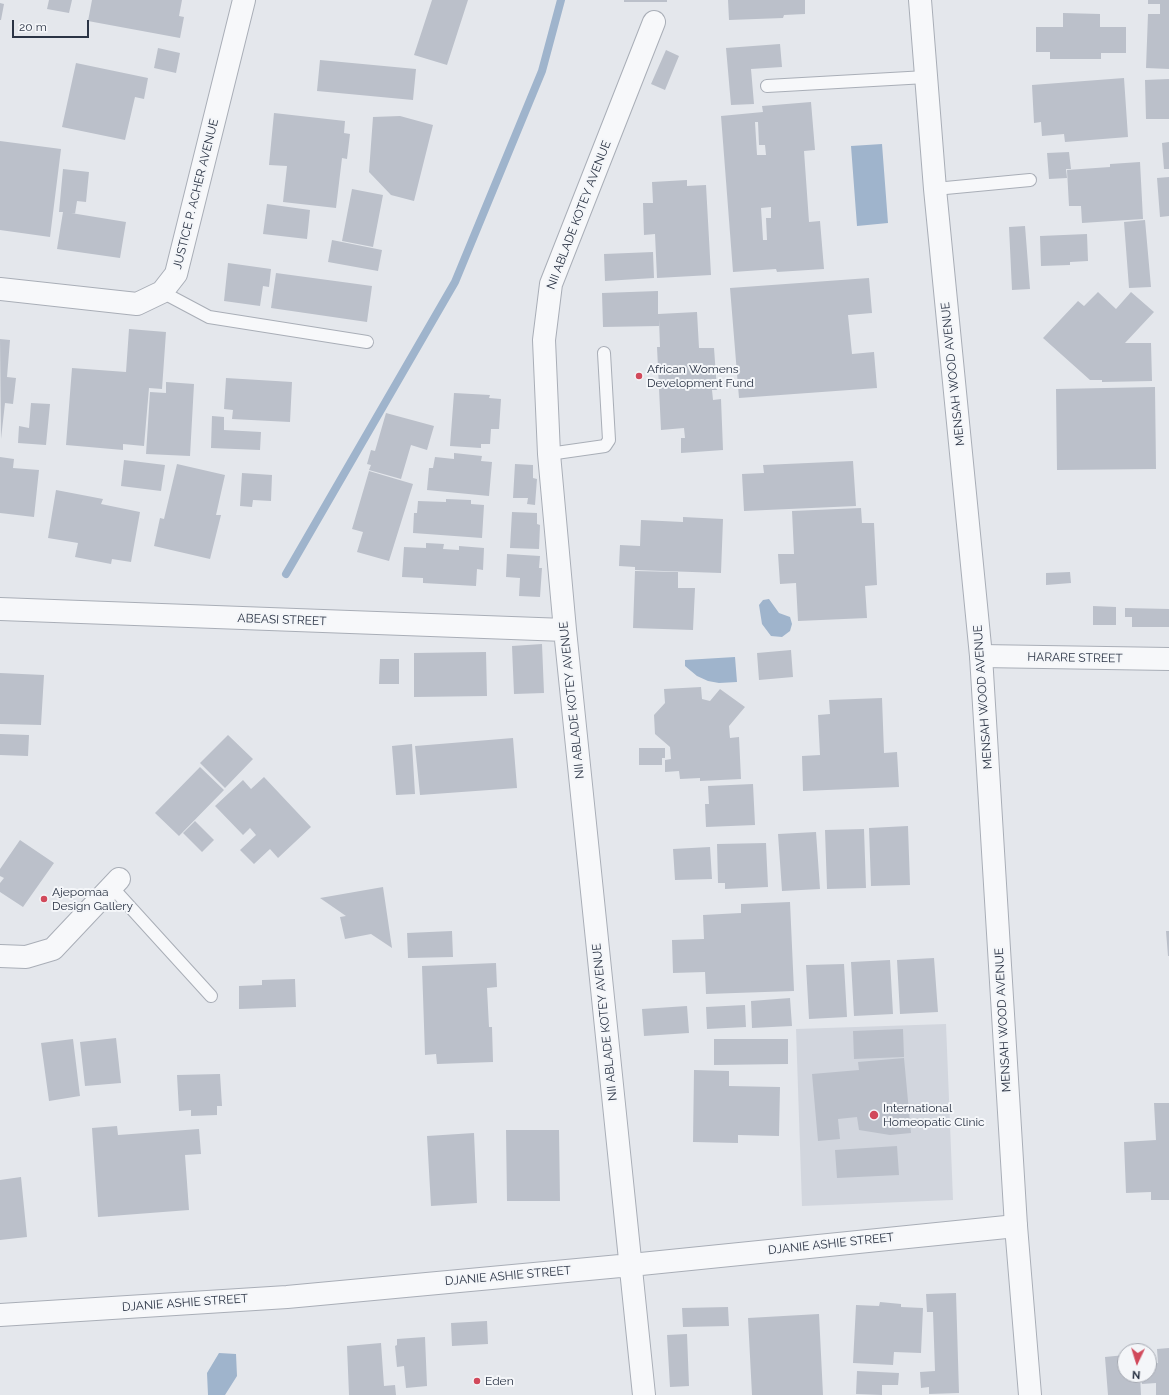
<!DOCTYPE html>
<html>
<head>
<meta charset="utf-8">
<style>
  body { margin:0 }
  #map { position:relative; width:1169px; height:1395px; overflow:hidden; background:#e4e7ec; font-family:Raleway,sans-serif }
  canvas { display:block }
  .north { position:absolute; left:1117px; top:1343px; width:40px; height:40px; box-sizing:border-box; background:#f4f6f9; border:1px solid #a4a8b1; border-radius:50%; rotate:184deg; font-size:11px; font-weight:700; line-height:16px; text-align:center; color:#2b3445 }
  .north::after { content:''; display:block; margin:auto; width:14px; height:18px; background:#d1495b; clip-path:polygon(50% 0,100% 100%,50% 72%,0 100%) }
  .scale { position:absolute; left:12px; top:20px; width:77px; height:18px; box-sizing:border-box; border:2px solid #2b3445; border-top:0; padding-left:5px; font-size:12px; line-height:14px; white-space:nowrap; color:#2b3445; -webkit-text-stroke:3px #f4f6f9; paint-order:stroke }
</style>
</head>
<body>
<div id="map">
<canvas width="1169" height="1395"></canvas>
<div class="north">N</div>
<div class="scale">20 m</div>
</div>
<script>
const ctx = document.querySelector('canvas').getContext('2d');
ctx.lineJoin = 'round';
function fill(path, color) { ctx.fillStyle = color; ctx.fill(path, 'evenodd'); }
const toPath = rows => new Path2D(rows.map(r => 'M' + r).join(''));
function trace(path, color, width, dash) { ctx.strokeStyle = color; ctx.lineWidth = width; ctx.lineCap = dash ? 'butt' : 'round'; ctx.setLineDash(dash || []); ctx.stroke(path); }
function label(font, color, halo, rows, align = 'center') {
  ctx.font = font + ' Raleway,sans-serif'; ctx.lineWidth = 4; ctx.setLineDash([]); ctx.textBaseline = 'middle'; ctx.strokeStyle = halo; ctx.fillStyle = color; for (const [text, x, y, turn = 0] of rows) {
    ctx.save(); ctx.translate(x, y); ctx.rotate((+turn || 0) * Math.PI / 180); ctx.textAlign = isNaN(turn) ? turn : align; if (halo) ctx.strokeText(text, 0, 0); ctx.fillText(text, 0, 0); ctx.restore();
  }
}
const built = toPath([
  [946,1024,953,1200,802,1206,796,1029]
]);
const water = toPath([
  [882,144,888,223,857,226,851,146],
  [769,599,779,613,790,617,792,624,790,631,782,637,771,636,762,624,759,605,763,600],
  [735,657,737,682,719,683,708,681,697,676,685,666,685,660],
  [219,1353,236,1354,237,1376,225,1395,208,1395,207,1373]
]);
const stream = toPath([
  [286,574,455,282,542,71,561,0]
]);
const building = toPath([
  [49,0,72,0,69,13,47,9],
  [92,0,182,0,179,16,184,17,180,38,88,21],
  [432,0,468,0,447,65,414,55],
  [624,0,667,0,667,2,624,2],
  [728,0,805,0,805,14,784,15,783,18,729,20],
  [1148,0,1169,0,1169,69,1146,68,1148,14,1160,14,1160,4,1148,4],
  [0,3,4,4,1,20,0,20],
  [1063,13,1100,14,1100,27,1126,27,1126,53,1101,53,1101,59,1050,59,1050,52,1036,52,1036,27,1063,27],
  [780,44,782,67,751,69,754,104,731,105,726,48],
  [158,48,180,53,176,73,154,68],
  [666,50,679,56,665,90,651,84],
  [320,60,416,69,413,100,317,91],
  [76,63,148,78,144,99,135,97,125,140,62,127],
  [1124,78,1128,137,1065,142,1064,134,1042,136,1041,122,1034,123,1032,85],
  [1169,79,1169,119,1146,119,1145,80],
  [811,102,815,150,804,151,809,222,820,221,824,269,777,272,776,269,733,272,721,116,763,112,762,106],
  [755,122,758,122,759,145,765,145,766,155,757,155],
  [771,207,771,218,766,218,767,240,763,240,761,208],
  [274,113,345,121,344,133,350,134,347,159,342,158,336,208,283,202,287,166,269,165],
  [400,116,433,125,414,201,391,195,369,172,373,117],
  [0,141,61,149,50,237,0,230],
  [1169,142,1169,169,1164,169,1162,143],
  [1069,152,1071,169,1066,169,1067,178,1049,179,1047,153],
  [1140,162,1143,219,1082,223,1081,206,1069,206,1067,170,1110,167,1110,164],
  [63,169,89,172,86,202,77,201,75,214,71,213,126,222,120,258,57,249,63,212,59,212],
  [1169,177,1169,216,1160,217,1157,178],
  [687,180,687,186,706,185,711,275,657,278,655,234,644,235,643,203,653,203,652,182],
  [352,189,383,195,373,247,342,241],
  [267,204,310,210,307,239,263,234],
  [1145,220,1151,287,1129,288,1124,222],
  [1025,226,1030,289,1012,290,1009,227],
  [1087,234,1088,261,1070,262,1070,265,1041,266,1040,236],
  [332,240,382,250,378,271,328,262],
  [653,252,654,278,605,281,604,254],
  [228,263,271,269,269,287,263,286,260,306,224,301],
  [276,273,372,286,367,322,271,308],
  [869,278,872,313,848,315,852,354,874,352,877,388,739,398,730,288],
  [658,291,658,314,697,312,699,348,714,348,717,390,712,390,713,400,721,399,723,450,681,453,681,438,685,438,684,428,661,430,657,347,660,347,659,319,659,326,603,327,602,293],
  [1098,292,1116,309,1131,292,1154,312,1125,343,1151,343,1152,381,1102,382,1102,380,1090,380,1043,338,1078,301,1084,306],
  [129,329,166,332,162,389,149,388,144,446,123,444,123,450,66,445,72,368,126,372],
  [0,339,10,340,7,377,16,378,13,404,5,403,1,439],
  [226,378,292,382,290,422,232,419,233,410,224,409],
  [166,382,194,384,190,456,146,454,150,392,166,393],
  [1155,387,1156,469,1057,470,1056,389],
  [454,393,490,395,489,398,501,399,499,429,491,429,490,444,481,444,481,448,450,446],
  [31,403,50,404,46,445,18,443,19,426,29,428],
  [386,413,434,426,427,450,411,445,401,479,369,470,371,465,367,464,371,450,375,451],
  [212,416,224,417,224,430,261,432,260,450,211,448],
  [454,453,482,456,481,461,492,462,489,496,427,490,429,468,433,468,435,457,454,459],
  [0,457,14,459,13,468,39,470,34,517,0,513],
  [124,460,165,465,161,491,121,486],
  [853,461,856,506,744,511,742,474,764,473,763,465],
  [177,464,225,475,216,515,221,515,210,559,154,546,160,518,164,519],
  [515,464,533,465,533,478,537,479,535,505,527,504,528,498,513,498],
  [369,471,413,484,389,561,357,552,363,532,352,529],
  [242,473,272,475,271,501,253,500,252,507,240,506],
  [56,490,103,499,101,504,140,512,131,562,112,559,111,564,75,557,78,543,48,538],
  [446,499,471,500,471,504,484,505,482,538,413,533,414,513,417,513,418,501,446,502],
  [861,508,862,523,874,523,877,585,865,586,867,618,798,621,796,583,780,584,778,554,794,554,792,511],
  [512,512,537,513,537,524,540,525,539,549,510,548],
  [683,517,723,519,721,573,635,570,635,567,619,566,620,545,640,546,641,520,683,522],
  [426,543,444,544,443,549,459,550,459,546,484,548,483,570,477,569,476,586,423,583,423,578,402,577,404,547,426,548],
  [507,554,540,556,539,568,542,568,540,597,519,596,520,578,506,577],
  [635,571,678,572,678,588,695,588,693,630,633,628],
  [1070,572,1071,583,1046,585,1046,573],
  [1093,606,1116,607,1116,625,1093,625],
  [1125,608,1169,609,1169,627,1132,627,1132,617,1125,617],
  [542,644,544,693,514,694,512,646],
  [791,650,793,677,759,680,757,653],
  [486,652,487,696,414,697,414,653],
  [380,659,399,659,399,684,379,684],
  [0,673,44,675,41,725,0,724],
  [701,687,702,699,710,701,720,689,745,707,729,726,730,738,739,737,741,779,700,781,700,778,680,779,679,771,665,772,665,760,671,759,670,747,655,734,654,715,665,703,664,689],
  [882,698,884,753,897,752,899,787,803,791,802,756,820,755,818,715,830,714,829,700],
  [0,734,29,735,28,756,0,755],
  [228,735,253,759,225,788,200,763],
  [513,738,517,788,420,795,415,746],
  [412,744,415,794,396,795,392,746],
  [639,748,665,748,665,758,662,758,662,765,639,765],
  [200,767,224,790,179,836,155,813],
  [264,777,311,827,278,858,270,849,254,864,240,850,256,835,250,828,243,835,215,806,243,780,251,789],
  [753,784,755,825,706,827,705,804,709,804,708,786],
  [195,821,214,840,202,852,183,833],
  [908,826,910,885,871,886,869,828],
  [864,829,866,888,827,889,825,830],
  [816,832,820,889,782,891,778,834],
  [20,840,54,863,23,907,0,892,0,883,4,878,0,876,0,869],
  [766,843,768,887,725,889,725,883,718,883,717,844],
  [710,847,712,879,675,880,673,849],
  [383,887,392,948,371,934,345,939,340,917,346,916,320,898],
  [790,902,794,991,706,994,705,972,673,973,672,940,704,939,703,915,741,913,741,904],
  [452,931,453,957,408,958,407,933],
  [1166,931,1169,931,1169,956,1168,956],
  [934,958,938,1012,900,1014,897,960],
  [890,960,893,1014,854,1016,851,962],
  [496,963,497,987,487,988,489,1027,492,1027,493,1062,437,1064,436,1054,425,1055,422,966],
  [844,964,847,1017,809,1019,806,965],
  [295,979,296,1007,239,1009,239,986,262,985,262,980],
  [790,998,792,1026,752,1028,751,1001],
  [745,1005,746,1027,707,1029,706,1007],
  [687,1006,689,1033,644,1036,642,1009],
  [903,1029,904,1057,854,1059,853,1031],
  [116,1038,121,1083,85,1086,80,1042],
  [73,1039,80,1096,49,1101,41,1043],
  [714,1039,788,1039,788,1064,714,1065],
  [904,1058,911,1133,890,1135,859,1130,857,1117,838,1119,840,1139,818,1141,812,1074,859,1070,858,1062],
  [694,1070,729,1071,729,1086,780,1087,779,1136,738,1135,738,1143,693,1142],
  [220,1074,222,1106,217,1106,217,1115,191,1116,191,1110,179,1111,177,1075],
  [1154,1103,1169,1103,1169,1200,1151,1200,1151,1192,1126,1193,1124,1142,1156,1140],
  [117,1126,118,1135,199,1129,201,1154,185,1155,189,1210,98,1217,92,1128],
  [506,1130,559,1130,560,1201,507,1201],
  [474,1133,477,1203,431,1206,427,1136],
  [897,1146,899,1175,837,1178,835,1150],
  [21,1177,27,1237,0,1240,0,1180],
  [956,1293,959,1393,929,1394,929,1387,921,1388,920,1372,935,1371,933,1312,927,1312,926,1294],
  [880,1302,901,1304,901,1307,923,1308,921,1353,894,1352,893,1365,853,1363,856,1305,879,1306],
  [728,1307,729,1326,683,1327,682,1308],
  [819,1314,823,1395,752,1395,748,1318],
  [487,1321,488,1344,452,1346,451,1323],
  [687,1334,689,1386,670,1387,667,1335],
  [425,1337,427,1386,406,1388,404,1366,397,1367,395,1346,397,1345,397,1339],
  [381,1343,384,1386,395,1385,396,1395,349,1395,347,1346],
  [1169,1348,1169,1395,1156,1395,1156,1383,1142,1384,1141,1375,1149,1375,1149,1364,1158,1363,1157,1349],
  [1125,1355,1125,1375,1140,1375,1141,1395,1108,1395,1105,1357],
  [857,1371,899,1373,898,1385,882,1385,882,1395,856,1394]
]);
const service = toPath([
  [767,86,926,77],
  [935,189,1030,180],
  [162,292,209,317,367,342],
  [549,454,605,446,609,440,604,353],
  [111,886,211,996]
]);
const minor = toPath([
  [0,289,137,304,162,292,176,274,244,0],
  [0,609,565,630],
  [981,656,1169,659],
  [0,956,26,957,53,949,119,879],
  [0,1315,287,1297,631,1265,1016,1226],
  [644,1395,565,630,549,454,544,340,551,284,654,22]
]);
const tertiary = toPath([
  [920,0,935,189,981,656,1016,1226,1030,1395]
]);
const markers = [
  [639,376,4,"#d1495b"],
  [44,899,4,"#d1495b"],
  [874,1115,5,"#d1495b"],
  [477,1381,4,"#d1495b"]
];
const streetNames = [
  ["JUSTICE P. ACHER AVENUE",196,194,-76],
  ["NII ABLADE KOTEY AVENUE",579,215,-69],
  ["MENSAH WOOD AVENUE",953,374,-96],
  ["ABEASI STREET",282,620,2],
  ["HARARE STREET",1075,658,1],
  ["MENSAH WOOD AVENUE",983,697,-94],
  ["NII ABLADE KOTEY AVENUE",572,700,-96],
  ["MENSAH WOOD AVENUE",1003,1020,-93],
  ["NII ABLADE KOTEY AVENUE",605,1022,-96],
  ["DJANIE ASHIE STREET",831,1244,-6],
  ["DJANIE ASHIE STREET",508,1276,-5],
  ["DJANIE ASHIE STREET",185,1303,-4]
];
const poiNames = [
  ["African Womens",647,369],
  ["Development Fund",647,383],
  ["Ajepomaa",52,892],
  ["Design Gallery",52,906],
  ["International",883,1108],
  ["Homeopatic Clinic",883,1122],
  ["Eden",485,1381]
];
fill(built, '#d2d6de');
fill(water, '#9fb4cc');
trace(stream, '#9fb4cc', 8);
fill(building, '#bbc0ca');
trace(service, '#a9aeb7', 14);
trace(minor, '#a9aeb7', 24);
trace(tertiary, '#a9aeb7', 24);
trace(service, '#f7f8fa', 12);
trace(minor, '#f7f8fa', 22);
trace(tertiary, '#f7f8fa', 22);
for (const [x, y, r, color] of markers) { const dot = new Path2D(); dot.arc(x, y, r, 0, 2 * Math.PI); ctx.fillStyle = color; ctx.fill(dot); trace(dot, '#f4f6f9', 1.5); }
label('12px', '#2b3445', '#f4f6f9', streetNames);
label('12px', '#2b3445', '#f4f6f9', poiNames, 'left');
</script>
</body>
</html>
